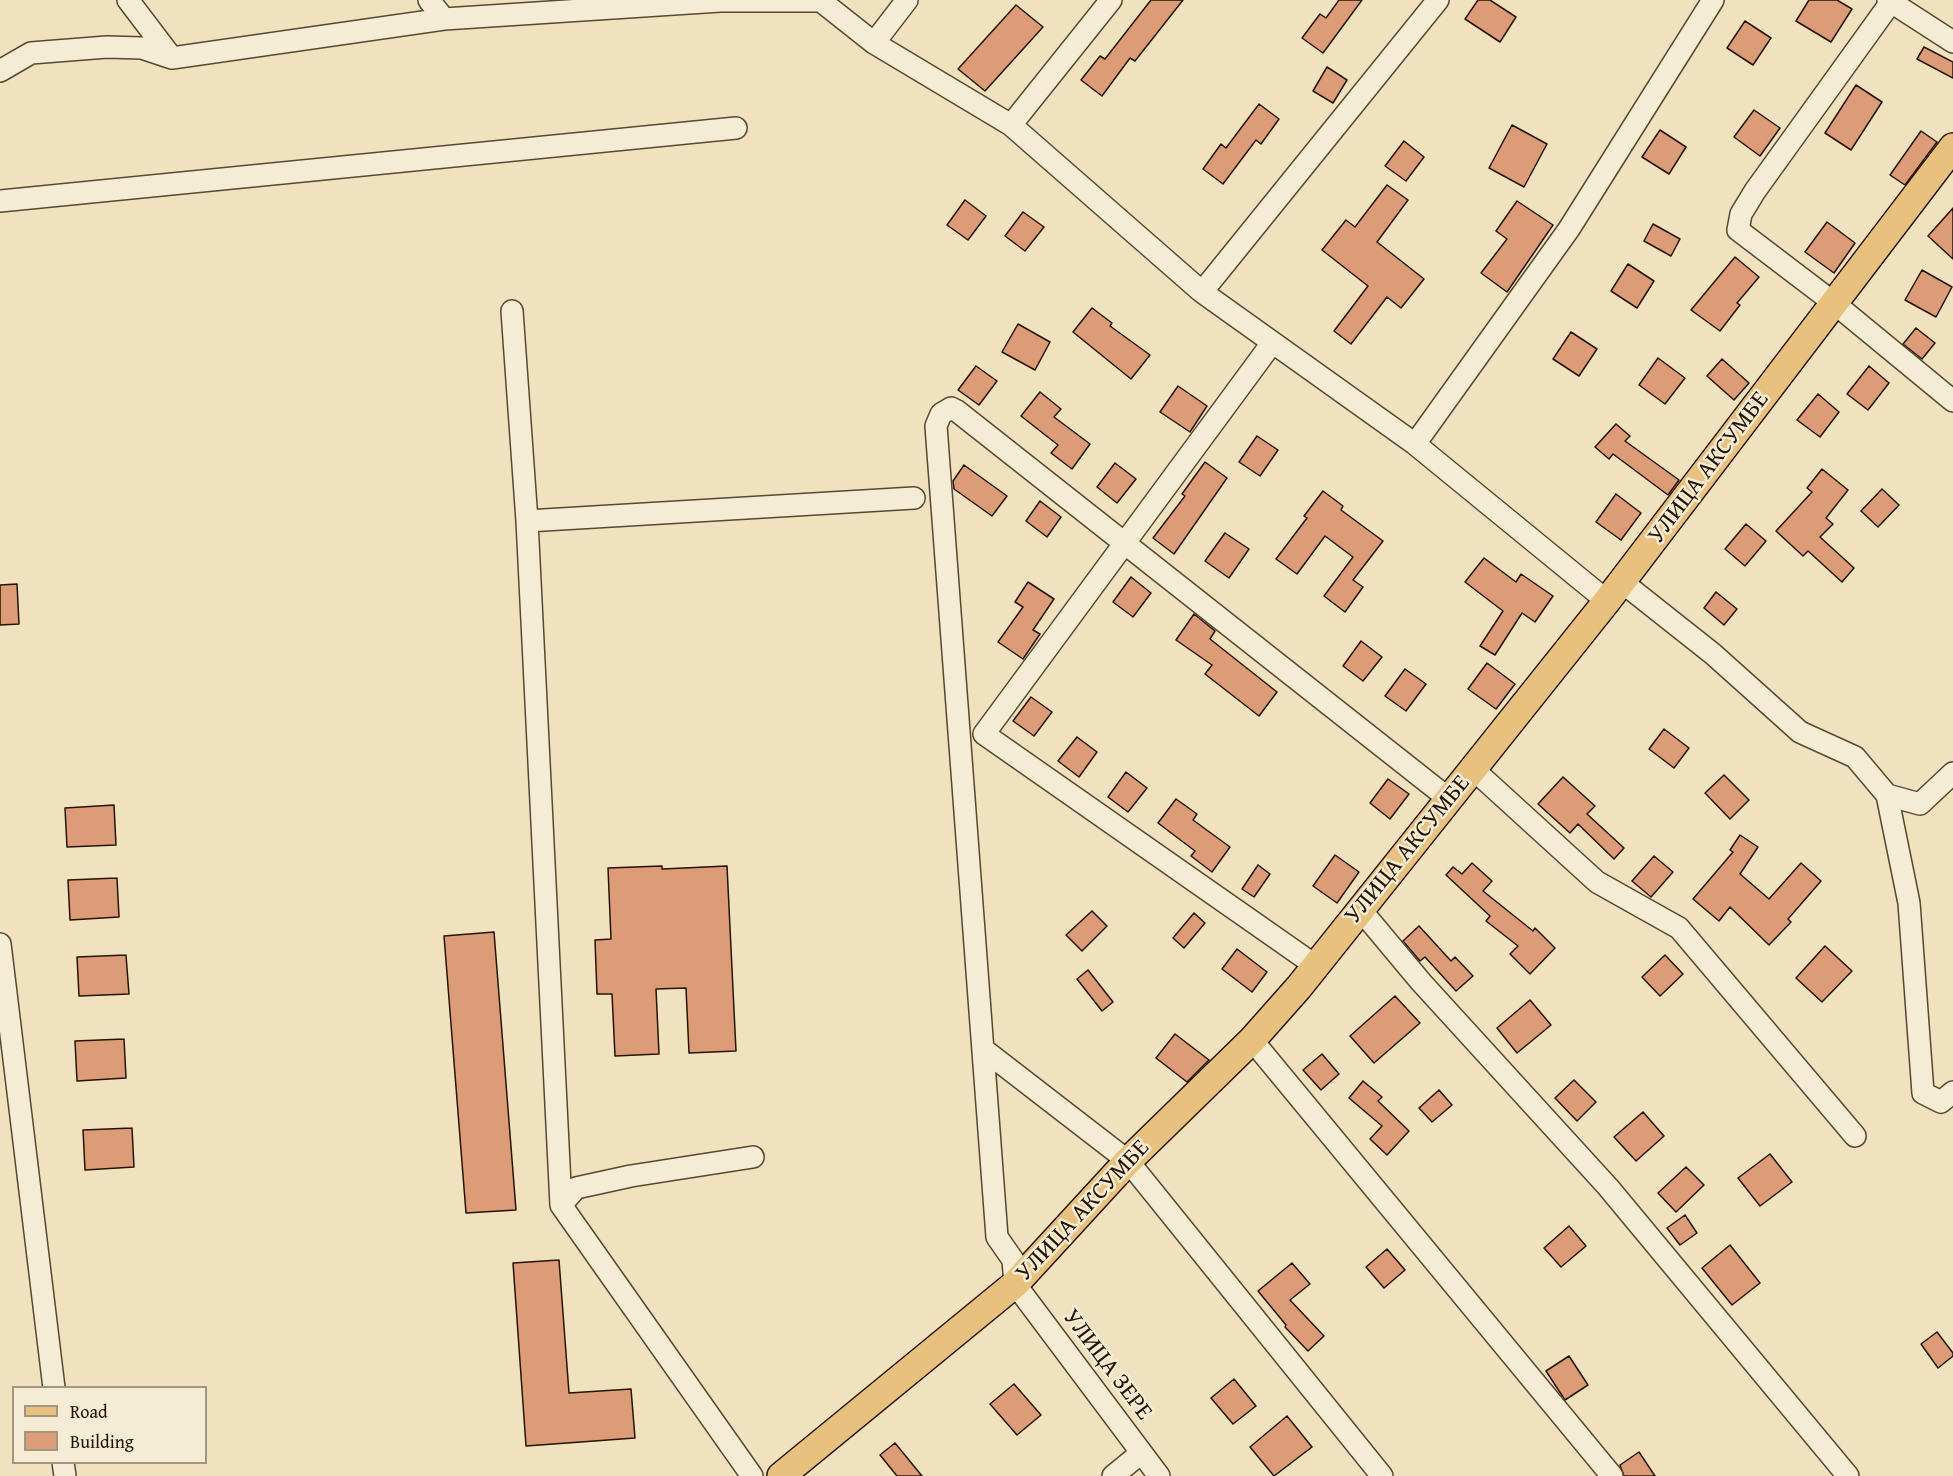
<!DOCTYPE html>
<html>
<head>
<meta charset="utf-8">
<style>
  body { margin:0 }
  #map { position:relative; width:1953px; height:1476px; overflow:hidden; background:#f0e2be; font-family:"Gentium Book Plus",serif }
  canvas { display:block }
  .legend { position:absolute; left:12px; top:1386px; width:195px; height:78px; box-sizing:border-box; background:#f5ecd5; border:2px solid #a29680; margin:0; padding:8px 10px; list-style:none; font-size:18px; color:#261401 }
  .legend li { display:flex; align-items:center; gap:12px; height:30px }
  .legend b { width:30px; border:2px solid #a29680 }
</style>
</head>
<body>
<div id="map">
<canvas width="1953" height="1476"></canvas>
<ul class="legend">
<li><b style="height:8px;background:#e8c17f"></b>Road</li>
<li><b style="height:16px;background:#dc9c77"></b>Building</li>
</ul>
</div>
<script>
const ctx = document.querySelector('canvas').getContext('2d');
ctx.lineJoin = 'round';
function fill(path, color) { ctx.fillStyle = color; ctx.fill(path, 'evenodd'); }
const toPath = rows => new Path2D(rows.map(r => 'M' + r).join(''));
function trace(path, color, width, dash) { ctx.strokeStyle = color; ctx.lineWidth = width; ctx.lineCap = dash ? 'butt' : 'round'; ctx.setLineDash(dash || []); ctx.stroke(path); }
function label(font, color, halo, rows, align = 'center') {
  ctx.font = font + ' "Gentium Book Plus",serif'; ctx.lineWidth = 5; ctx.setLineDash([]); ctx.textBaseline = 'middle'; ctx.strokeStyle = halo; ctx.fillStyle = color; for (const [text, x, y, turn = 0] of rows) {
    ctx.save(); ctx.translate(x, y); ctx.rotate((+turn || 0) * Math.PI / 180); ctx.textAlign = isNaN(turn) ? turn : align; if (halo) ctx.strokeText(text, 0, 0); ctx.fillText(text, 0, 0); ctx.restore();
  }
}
const building = toPath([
  [1151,0,1183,0,1135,61,1130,58,1102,96,1081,80,1100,56,1105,59,1151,0],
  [1339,0,1362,0,1323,53,1302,38,1320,14,1326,18,1339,0],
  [1478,0,1490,0,1516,17,1500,42,1465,19,1478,0],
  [1809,0,1837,0,1852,9,1831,42,1796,21,1809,0],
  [1016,5,1043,27,985,91,958,69,1016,5],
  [1745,21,1771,38,1753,65,1727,48,1745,21],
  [1924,47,1953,62,1953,78,1917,59,1924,47],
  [1327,67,1347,80,1333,103,1313,91,1327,67],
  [1856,85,1882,102,1851,150,1825,133,1856,85],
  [1259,104,1279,119,1261,144,1256,140,1223,184,1203,169,1221,144,1226,148,1259,104],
  [1754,110,1780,128,1760,156,1734,137,1754,110],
  [1512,125,1547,144,1524,187,1489,168,1512,125],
  [1660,130,1686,147,1669,174,1642,157,1660,130],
  [1921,131,1937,142,1905,185,1890,175,1921,131],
  [1404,141,1424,157,1406,181,1385,166,1404,141],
  [1387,185,1408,200,1377,242,1424,279,1401,308,1387,297,1351,344,1334,331,1368,286,1322,250,1346,220,1355,227,1387,185],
  [965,200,986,216,968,240,947,225,965,200],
  [1517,201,1553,225,1507,292,1481,273,1507,239,1496,231,1517,201],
  [1953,208,1953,259,1928,236,1953,208],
  [1023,212,1044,227,1025,251,1005,236,1023,212],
  [1827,222,1855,243,1834,273,1805,252,1827,222],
  [1653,224,1680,239,1671,256,1644,241,1653,224],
  [1735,257,1759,277,1737,303,1740,305,1720,331,1691,310,1735,257],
  [1628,264,1654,281,1637,308,1611,291,1628,264],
  [1922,270,1952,287,1936,317,1905,300,1922,270],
  [1092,308,1112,323,1110,326,1150,355,1131,379,1073,332,1092,308],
  [1018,324,1050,342,1035,370,1002,352,1018,324],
  [1916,328,1935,343,1922,359,1903,344,1916,328],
  [1571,332,1597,349,1579,376,1553,359,1571,332],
  [1658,358,1685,378,1665,404,1639,385,1658,358],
  [1722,359,1749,383,1734,400,1707,376,1722,359],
  [976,366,997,381,979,405,958,390,976,366],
  [1869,366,1889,383,1868,410,1847,394,1869,366],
  [1178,386,1207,406,1190,432,1160,412,1178,386],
  [1040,392,1061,409,1054,417,1090,444,1072,469,1051,453,1058,445,1021,416,1040,392],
  [1818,394,1839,412,1820,437,1797,420,1818,394],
  [1616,424,1630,436,1625,441,1679,480,1668,495,1613,454,1609,459,1595,447,1616,424],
  [1257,436,1278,450,1260,476,1239,462,1257,436],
  [1205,462,1227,478,1174,554,1153,538,1185,496,1182,494,1205,462],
  [1115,463,1136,479,1117,503,1097,487,1115,463],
  [964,465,1007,496,992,516,954,489,953,481,964,465],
  [1822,469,1848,490,1826,518,1833,524,1820,537,1854,568,1842,582,1808,551,1803,556,1776,531,1812,492,1807,488,1822,469],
  [1882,489,1899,505,1878,527,1861,511,1882,489],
  [1323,491,1343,506,1341,510,1383,541,1353,580,1363,587,1345,612,1324,596,1353,557,1325,536,1297,574,1276,559,1307,518,1304,516,1323,491],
  [1616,494,1641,513,1621,540,1596,522,1616,494],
  [1040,501,1061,517,1047,537,1026,521,1040,501],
  [1746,524,1766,541,1745,566,1725,549,1746,524],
  [1225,533,1249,549,1229,578,1205,561,1225,533],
  [1484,558,1516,582,1521,574,1553,596,1535,622,1522,613,1495,655,1480,646,1503,611,1465,582,1484,558],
  [1131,577,1151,593,1133,617,1113,602,1131,577],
  [1028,582,1054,599,1033,630,1040,634,1023,659,998,642,1023,607,1015,602,1028,582],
  [17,584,19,624,0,625,0,585,17,584],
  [1716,592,1737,609,1724,625,1704,608,1716,592],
  [1194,614,1215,631,1210,639,1277,692,1259,716,1205,674,1212,665,1176,640,1194,614],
  [1361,641,1382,657,1363,681,1343,666,1361,641],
  [1487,663,1515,684,1496,709,1468,689,1487,663],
  [1405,669,1426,684,1406,711,1385,696,1405,669],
  [1031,697,1052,712,1034,736,1013,721,1031,697],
  [1664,729,1689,748,1674,768,1649,749,1664,729],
  [1077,737,1097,752,1079,777,1058,761,1077,737],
  [1126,772,1147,788,1128,812,1108,797,1126,772],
  [1724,775,1749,800,1730,819,1705,793,1724,775],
  [1563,777,1595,806,1587,814,1624,848,1614,859,1578,824,1570,833,1538,804,1563,777],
  [1388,779,1409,794,1390,819,1370,803,1388,779],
  [1176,799,1197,814,1193,820,1230,847,1212,872,1191,856,1195,851,1158,823,1176,799],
  [114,805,116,845,67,847,65,808,114,805],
  [1740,835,1758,847,1740,874,1769,899,1801,863,1821,881,1788,919,1791,922,1769,945,1730,907,1719,921,1693,899,1733,852,1730,850,1740,835],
  [1335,855,1359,872,1337,903,1313,886,1335,855],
  [1654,856,1673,872,1651,897,1632,881,1654,856],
  [1472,863,1492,881,1483,891,1533,931,1535,928,1555,948,1530,974,1510,954,1518,946,1486,921,1490,916,1446,875,1453,867,1462,874,1472,863],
  [1258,865,1270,874,1254,897,1242,889,1258,865],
  [662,866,662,869,727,866,736,1051,689,1053,686,988,656,989,659,1054,615,1056,612,994,597,994,595,940,611,939,608,868,662,866],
  [117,878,119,917,70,920,68,880,117,878],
  [1092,911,1107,926,1082,951,1066,935,1092,911],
  [1194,913,1205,923,1184,948,1173,938,1194,913],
  [1419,926,1451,961,1455,957,1473,976,1456,991,1425,957,1420,961,1403,941,1419,926],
  [494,932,516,1210,466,1213,444,936,494,932],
  [1825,946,1852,971,1822,1002,1796,978,1825,946],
  [1237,949,1267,972,1252,992,1222,969,1237,949],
  [126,955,129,994,79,996,77,957,126,955],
  [1665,955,1683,974,1660,996,1642,977,1665,955],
  [1088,970,1113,1002,1102,1011,1077,979,1088,970],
  [1395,996,1420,1023,1374,1063,1350,1036,1395,996],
  [1530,1000,1551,1025,1517,1053,1497,1028,1530,1000],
  [1175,1034,1209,1060,1187,1082,1156,1058,1175,1034],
  [124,1039,126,1078,77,1081,75,1041,124,1039],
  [1322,1054,1339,1074,1321,1090,1303,1070,1322,1054],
  [1574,1080,1596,1102,1577,1121,1555,1098,1574,1080],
  [1363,1081,1382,1097,1378,1101,1409,1131,1387,1155,1370,1139,1382,1126,1349,1098,1363,1081],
  [1439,1090,1452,1105,1432,1122,1419,1108,1439,1090],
  [1643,1112,1664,1136,1636,1161,1614,1137,1643,1112],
  [132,1128,134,1167,85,1170,83,1130,132,1128],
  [1770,1154,1792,1182,1760,1206,1738,1178,1770,1154],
  [1686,1167,1704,1185,1676,1212,1658,1193,1686,1167],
  [1685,1215,1697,1233,1680,1245,1667,1228,1685,1215],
  [1569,1226,1586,1246,1561,1267,1544,1248,1569,1226],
  [1730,1245,1760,1283,1732,1305,1702,1268,1730,1245],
  [1387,1249,1405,1270,1384,1288,1366,1267,1387,1249],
  [559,1260,569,1393,631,1389,635,1438,526,1446,513,1263,559,1260],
  [1292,1263,1310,1284,1290,1300,1324,1336,1308,1351,1285,1327,1286,1325,1258,1291,1292,1263],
  [1937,1332,1953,1353,1953,1356,1938,1368,1921,1344,1937,1332],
  [1569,1356,1588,1385,1565,1400,1546,1371,1569,1356],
  [1234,1379,1256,1406,1233,1424,1211,1398,1234,1379],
  [1014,1384,1041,1415,1017,1435,990,1404,1014,1384],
  [1287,1416,1312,1447,1274,1476,1250,1447,1287,1416],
  [895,1443,922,1476,897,1476,880,1455,895,1443],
  [1639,1452,1655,1476,1624,1476,1620,1465,1639,1452]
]);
const minor = toPath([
  [128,0,172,58],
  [429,0,444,19],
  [1888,0,1953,42],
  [1891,2,1755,191,1741,214,1738,230,1834,303,1953,401],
  [874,43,907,0],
  [0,71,31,53,107,47,142,48,172,58,444,19,720,1,821,1,874,43,1011,125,1202,292,1415,444,1607,601],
  [1011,125,1111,0],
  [0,201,736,128],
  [1202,292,1438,0],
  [512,311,527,521,561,1205,752,1476],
  [1272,343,984,734,1316,966],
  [1415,444,1569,229,1713,0],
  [527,521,914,498],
  [1622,582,1713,654,1800,732,1855,757,1887,795,1909,903,1923,1093,1941,1102,1953,1092],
  [1473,769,1597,882,1679,928,1855,1136],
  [1887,795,1920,804,1953,773],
  [1360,909,1421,982,1608,1187,1848,1476],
  [0,944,54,1388],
  [1252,1040,1612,1476],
  [983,1049,1128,1161,1382,1476],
  [561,1205,576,1188,631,1176,753,1157],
  [63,1462,65,1476],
  [1113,1476,1141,1453],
  [1159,1476,1015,1284,1013,1260,997,1237,936,426,941,414,951,408,957,411,1449,799]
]);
const major = toPath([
  [781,1476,1015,1284,1128,1161,1252,1040,1299,987,1607,601,1953,147]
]);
const streetNames = [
  ["УЛИЦА АКСУМБЕ",1709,468,-53],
  ["УЛИЦА АКСУМБЕ",1408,850,-51],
  ["УЛИЦА АКСУМБЕ",1083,1211,-47],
  ["УЛИЦА ЗЕРЕ",1107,1365,53]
];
fill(building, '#dc9c77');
trace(building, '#261401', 1.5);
trace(minor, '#584830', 24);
trace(major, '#261401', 30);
trace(minor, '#f5ecd5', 21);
trace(major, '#e8c17f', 27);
label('24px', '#261401', '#f5ecd5', streetNames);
</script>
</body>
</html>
